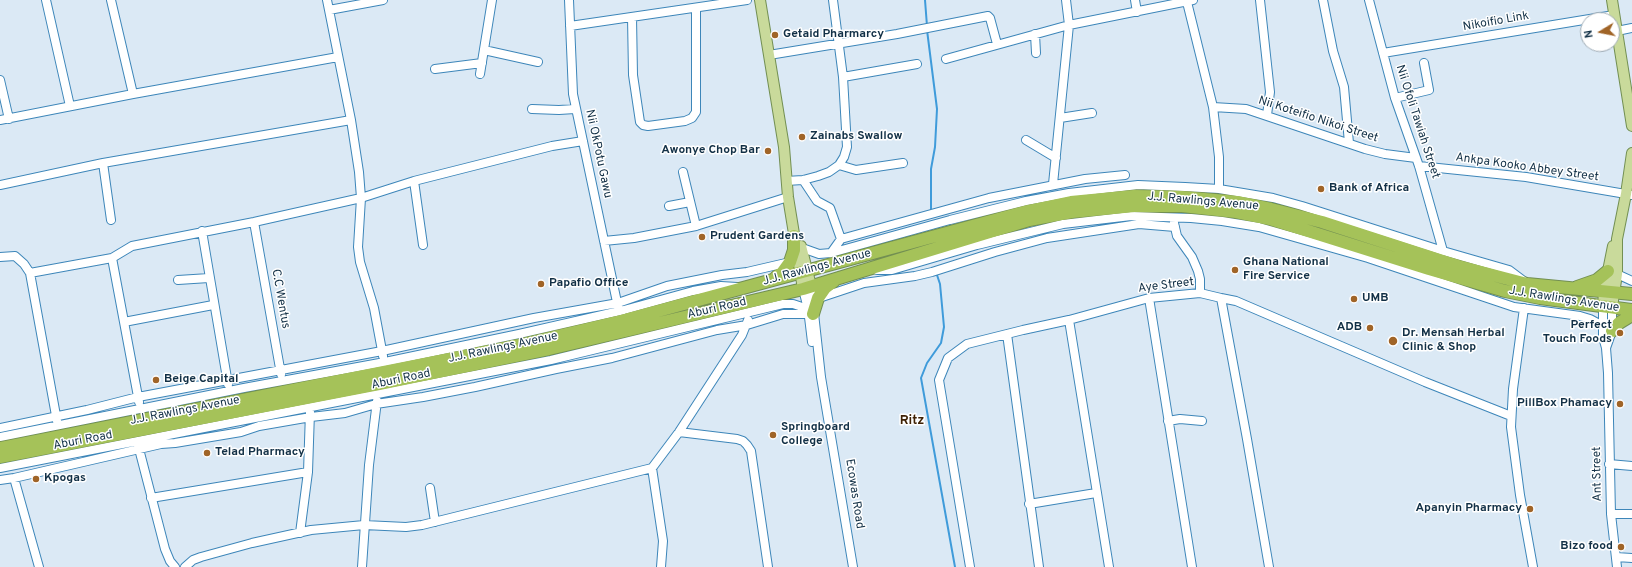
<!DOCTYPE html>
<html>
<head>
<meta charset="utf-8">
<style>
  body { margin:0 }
  #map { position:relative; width:1632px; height:567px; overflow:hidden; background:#dbe9f5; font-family:Overpass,sans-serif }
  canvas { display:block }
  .north { position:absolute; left:1580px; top:12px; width:40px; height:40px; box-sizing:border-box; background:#fff; border:1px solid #a0acb5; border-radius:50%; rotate:260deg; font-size:11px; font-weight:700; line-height:16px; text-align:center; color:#123046 }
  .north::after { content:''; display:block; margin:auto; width:14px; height:18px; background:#a06427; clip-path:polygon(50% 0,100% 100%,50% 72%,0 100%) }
</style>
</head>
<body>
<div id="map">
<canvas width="1632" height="567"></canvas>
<div class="north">N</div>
</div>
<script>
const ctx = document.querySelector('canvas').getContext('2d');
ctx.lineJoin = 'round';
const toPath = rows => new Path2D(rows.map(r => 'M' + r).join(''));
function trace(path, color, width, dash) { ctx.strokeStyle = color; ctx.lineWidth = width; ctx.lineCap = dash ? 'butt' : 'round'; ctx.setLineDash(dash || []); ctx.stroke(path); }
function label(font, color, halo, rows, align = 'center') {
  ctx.font = font + ' Overpass,sans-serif'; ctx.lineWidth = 3; ctx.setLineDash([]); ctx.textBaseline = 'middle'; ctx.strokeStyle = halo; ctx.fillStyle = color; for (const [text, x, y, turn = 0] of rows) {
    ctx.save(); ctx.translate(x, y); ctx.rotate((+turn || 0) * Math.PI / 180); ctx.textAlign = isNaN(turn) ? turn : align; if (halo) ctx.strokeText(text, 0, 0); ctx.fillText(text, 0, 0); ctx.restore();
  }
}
const stream = toPath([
  [925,0,927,26],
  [927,30,937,109,935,147,931,169,931,210],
  [937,275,940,284,944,327,941,343,927,363,921,378,955,567]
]);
const minor = toPath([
  [46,0,70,106],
  [111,0,133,94],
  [327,0,351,120,359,172,361,198,358,247,360,262,374,308,383,356],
  [569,0,573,94,618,307],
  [1135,0,1137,12],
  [1260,0,1270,92,1267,115],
  [1323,0,1333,51,1344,87,1349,143],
  [1369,0,1395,98,1419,166,1443,251],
  [1187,2,1213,107,1219,157,1219,189],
  [329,10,383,0],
  [632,17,633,75,640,122,643,125,648,126,685,121,692,118,696,112,696,8],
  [570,26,747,0],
  [1617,31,1632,28],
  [1035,34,1036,53],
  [484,50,538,62],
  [1383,53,1614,15],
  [769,55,897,34,988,16,990,18,997,44],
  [946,59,1069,25,1193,0],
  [435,69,482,63],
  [480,74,492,0],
  [843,77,917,64],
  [0,80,9,119],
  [1395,98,1429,90,1424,63],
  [1213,107,1246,109,1365,149,1385,154,1416,158],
  [532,109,559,110,575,109],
  [1060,118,1092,113],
  [0,120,133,94,338,57],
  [1026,140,1056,158],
  [103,163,111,220],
  [839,165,856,170,903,163],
  [1419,166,1526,177,1632,195],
  [683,172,696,226],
  [803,180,817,201,830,208,841,239],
  [414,181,423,245],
  [786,181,803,180,818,176,829,172,839,165,844,157,847,147,843,77,833,0],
  [1053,184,1069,25,1066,0],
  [0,185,103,163,351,120],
  [669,206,690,202],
  [254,222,281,374],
  [1174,223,1177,236,1192,257,1198,271,1200,279,1200,293],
  [202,231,228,384],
  [604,241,634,238,696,226,788,197],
  [802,249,805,249,819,254,831,253,950,220,1026,201,1069,193,1138,185,1185,187,1219,189,1273,198,1302,206,1443,251,1509,270,1525,282],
  [831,253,841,239,989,198,1085,179,1125,175],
  [0,257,15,256,24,264,30,273,57,421],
  [112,258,139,402],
  [877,270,892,270,977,245,1063,224,1131,216,1191,218,1222,221,1259,227,1368,258,1514,307,1580,316,1590,319,1603,326],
  [30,273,112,258,132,246,254,222,361,198,414,181,552,146,583,141],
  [1617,274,1632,281],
  [178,280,209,278],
  [811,286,821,377,853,567],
  [803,289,808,309,812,342],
  [819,298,864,283,915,276,932,272,995,252,1047,238,1139,224,1175,227],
  [1149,298,1192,567],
  [1221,298,1236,301,1425,382,1511,416],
  [1603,307,1603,337,1606,348,1608,373,1611,514,1617,567],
  [1524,308,1513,389,1511,427,1520,495,1533,567],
  [124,322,213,305],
  [1007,334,1039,567],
  [1606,348,1612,331,1612,307],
  [1168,421,1180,419,1202,421],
  [0,428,87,410,138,397,382,351,534,318,618,303,667,286,722,275,747,272,790,262],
  [679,432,737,439,743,441,747,445,751,451,768,567],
  [0,437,244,388,385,362,519,334,624,310,693,291,721,286,737,287],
  [138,445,165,549,170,561,175,567],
  [1609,464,1632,466],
  [0,468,551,360,783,304,793,304,808,309],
  [652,468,663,541,661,567],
  [14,478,39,567],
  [0,480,14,478,161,444,175,443,241,432,259,426,311,417,345,413,376,404,423,397,475,387,556,369,612,358,717,330,747,325,783,314,808,314],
  [430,488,435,522],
  [151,498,308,472],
  [1029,504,1096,493],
  [1611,514,1632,514],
  [300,533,308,472,310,412],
  [1616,557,1632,558],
  [185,567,193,560,201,557,252,543,311,530,364,525,406,527,422,525,652,468,679,432,742,335,748,320],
  [362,567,369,465,377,401],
  [970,567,939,380,948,358,967,344,1023,330,1069,320],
  [1109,567,1069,320,1149,298,1200,293,1221,298,1247,439,1269,567]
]);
const major = toPath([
  [760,0,784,147,788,197,803,289],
  [1612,0,1632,126],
  [801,246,811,286],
  [1603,307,1604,291,1613,246],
  [1612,307,1617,274,1617,239,1626,194,1632,153]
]);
const highway = toPath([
  [776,277,782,273,790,262,794,250,794,236],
  [1577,287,1597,280,1608,271],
  [813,314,818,298,825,288,834,281],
  [1612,331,1619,323,1632,315],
  [0,448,520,345,621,321,1028,211,1071,202,1134,196,1182,197,1237,202,1271,209,1322,222,1458,266,1527,284,1632,294],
  [0,457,379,384,549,349,803,289,1029,220,1072,212,1134,206,1182,206,1236,212,1270,219,1429,269,1505,291,1540,298,1632,310]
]);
const markers = [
  [775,35,4,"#a06427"],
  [802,137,4,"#a06427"],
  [768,151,4,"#a06427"],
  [1321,189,4,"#a06427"],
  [702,237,4,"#a06427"],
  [1235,270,4,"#a06427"],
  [541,284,4,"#a06427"],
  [1354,299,4,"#a06427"],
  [1370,328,4,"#a06427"],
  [1620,333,4,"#a06427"],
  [1393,341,5,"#a06427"],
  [156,380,4,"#a06427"],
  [1620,404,4,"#a06427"],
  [773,435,4,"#a06427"],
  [207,453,4,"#a06427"],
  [36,479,4,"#a06427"],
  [1530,509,4,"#a06427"],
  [1621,547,4,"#a06427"]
];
const streetNames = [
  ["Nikoifio Link",1496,22,-10],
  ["Nii Koteifio Nikoi Street",1318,120,18],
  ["Nii Ofoli Tawiah Street",1417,122,72],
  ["Nii OkPotu Gawu",598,154,78],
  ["Ankpa Kooko Abbey Street",1527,168,8],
  ["J.J. Rawlings Avenue",1203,202,5],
  ["J.J. Rawlings Avenue",817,268,-15],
  ["Aye Street",1166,286,-7],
  ["C.C Wentus",280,299,80],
  ["J.J. Rawlings Avenue",1564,300,9],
  ["Aburi Road",717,309,-13],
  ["J.J. Rawlings Avenue",503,348,-12],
  ["Aburi Road",401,380,-12],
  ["J.J. Rawlings Avenue",185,411,-11],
  ["Aburi Road",83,441,-11],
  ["Ant Street",1598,474,-91],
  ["Ecowas Road",854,494,81]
];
const poiNames = [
  ["Getaid Pharmarcy",783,35],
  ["Zainabs Swallow",810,137],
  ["Awonye Chop Bar",760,151,"right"],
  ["Bank of Africa",1329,189],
  ["Prudent Gardens",710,237],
  ["Ghana National",1243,263],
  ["Fire Service",1243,277],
  ["Papafio Office",549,284],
  ["UMB",1362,299],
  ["Perfect",1612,326,"right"],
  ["Touch Foods",1612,340,"right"],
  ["ADB",1362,328,"right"],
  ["Dr. Mensah Herbal",1402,334],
  ["Clinic & Shop",1402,348],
  ["Beige Capital",164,380],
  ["PillBox Phamacy",1612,404,"right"],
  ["Springboard",781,428],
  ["College",781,442],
  ["Telad Pharmacy",215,453],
  ["Kpogas",44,479],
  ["Apanyin Pharmacy",1522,509,"right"],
  ["Bizo food",1613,547,"right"]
];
const neighbourhoodNames = [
  ["Ritz",912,421]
];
trace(stream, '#3f9bda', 2);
trace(minor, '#3d86b9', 10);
trace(major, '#728f52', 12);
trace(highway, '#728f52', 14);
trace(minor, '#fff', 8);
trace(major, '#c9da9b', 10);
trace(highway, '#a5c259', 12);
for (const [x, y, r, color] of markers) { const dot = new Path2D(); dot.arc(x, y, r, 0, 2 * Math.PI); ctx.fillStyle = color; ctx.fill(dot); trace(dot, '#fff', 1.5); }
label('12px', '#123046', '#fff', streetNames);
label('bold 12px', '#123046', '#fff', poiNames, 'left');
label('bold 13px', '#3e2104', '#fff', neighbourhoodNames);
</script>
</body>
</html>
